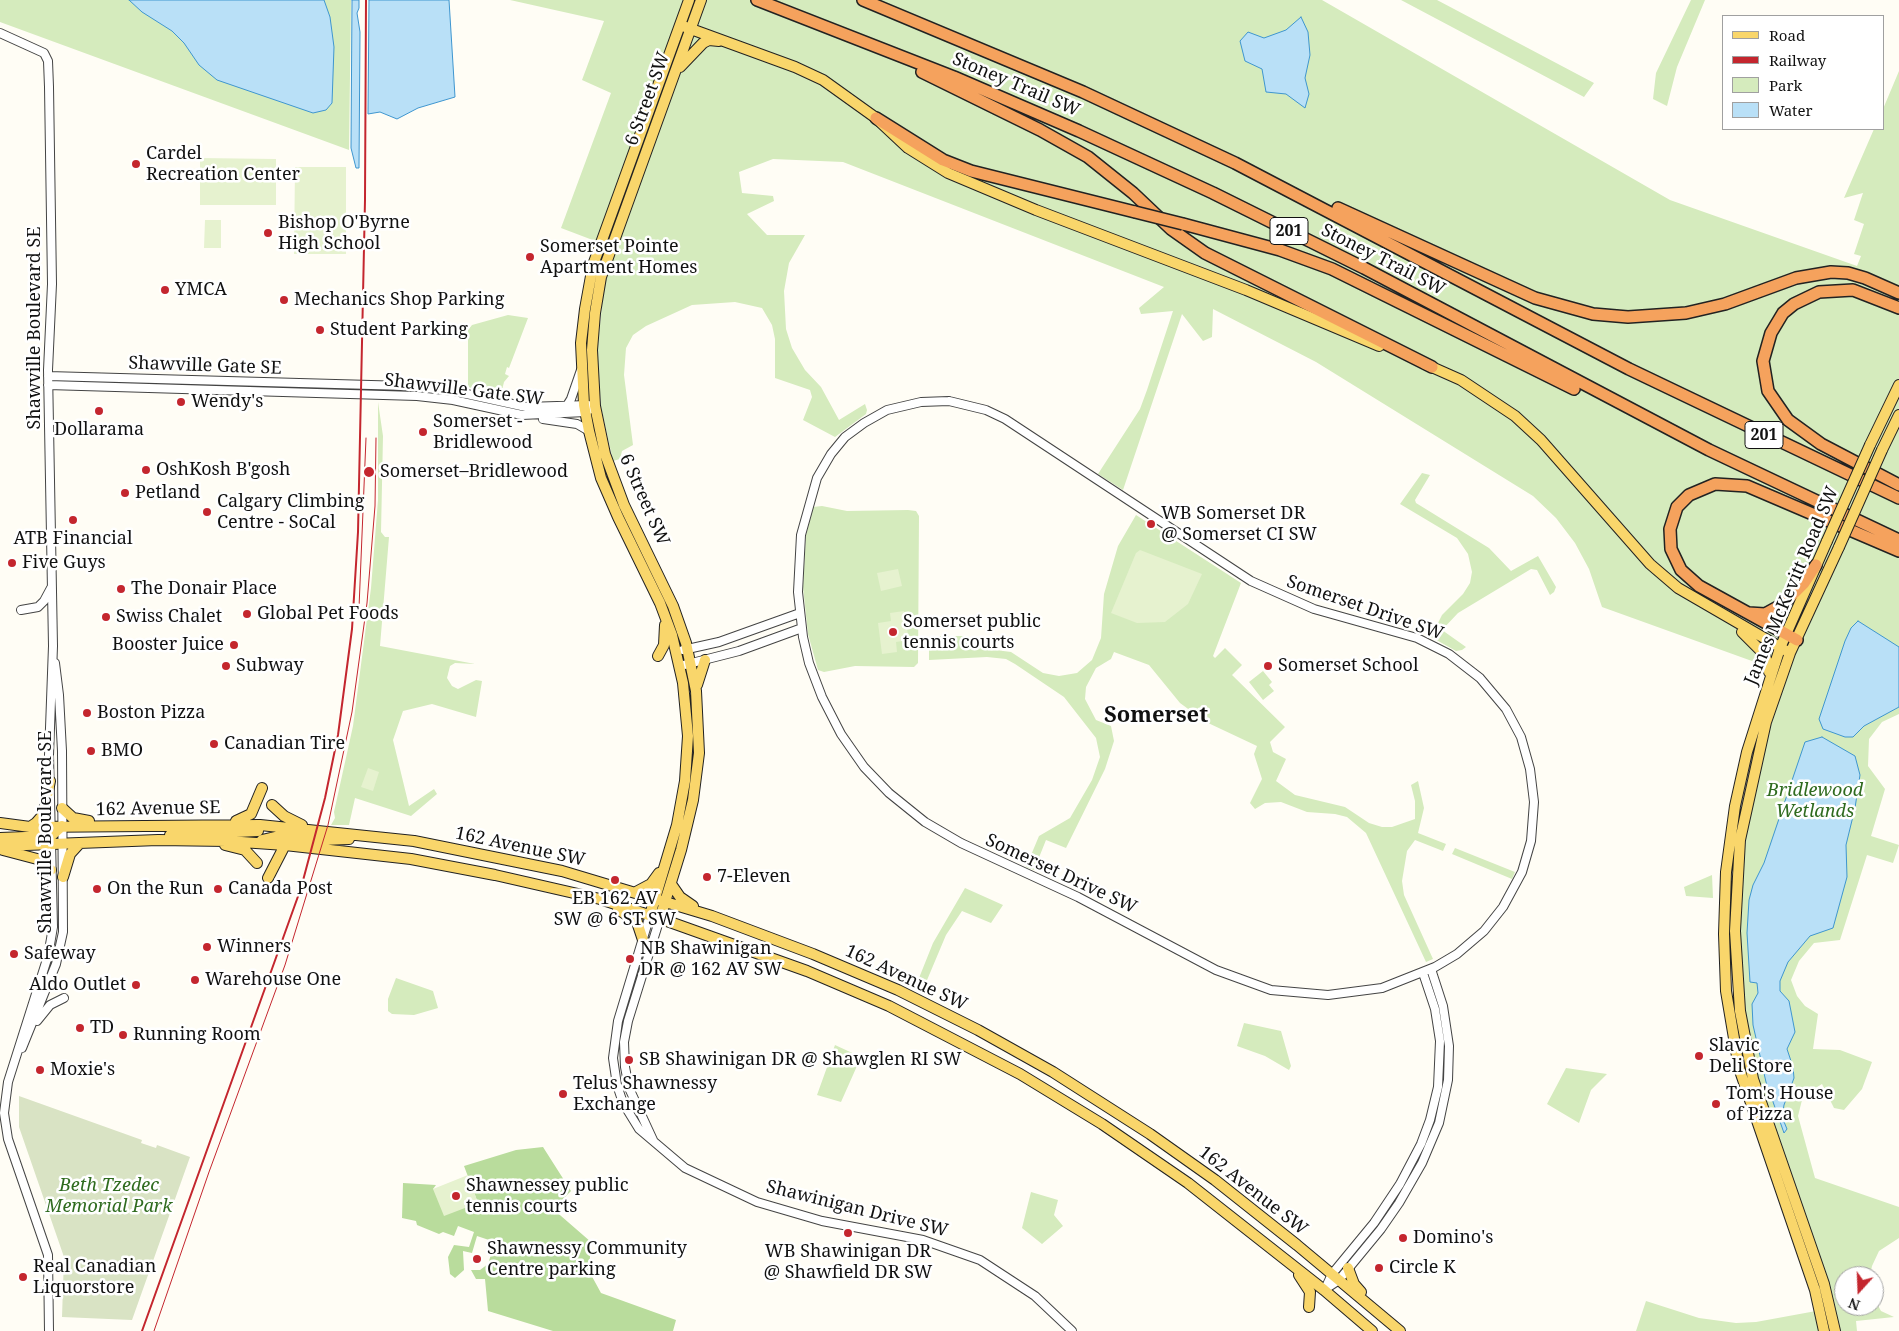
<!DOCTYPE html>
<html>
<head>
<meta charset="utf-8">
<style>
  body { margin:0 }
  #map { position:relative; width:1899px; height:1331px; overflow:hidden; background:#fffdf5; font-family:"Noto Serif",serif }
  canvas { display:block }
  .legend { position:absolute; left:1722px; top:15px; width:162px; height:115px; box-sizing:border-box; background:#fff; border:1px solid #a0a0a0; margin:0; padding:6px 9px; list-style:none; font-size:15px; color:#111 }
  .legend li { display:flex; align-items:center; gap:10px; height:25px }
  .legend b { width:25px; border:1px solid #a0a0a0 }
  .north { position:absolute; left:1834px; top:1266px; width:50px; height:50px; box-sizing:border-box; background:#fff; border:1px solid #a0a0a0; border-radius:50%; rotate:200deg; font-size:14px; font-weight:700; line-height:20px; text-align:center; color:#111 }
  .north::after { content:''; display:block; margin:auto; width:18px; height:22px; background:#c4262e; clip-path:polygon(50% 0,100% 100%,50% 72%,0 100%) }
</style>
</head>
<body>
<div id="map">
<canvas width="1899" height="1331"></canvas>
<ul class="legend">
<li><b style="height:6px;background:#f9d66b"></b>Road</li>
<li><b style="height:6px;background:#c4262e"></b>Railway</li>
<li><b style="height:14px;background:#d5ebbd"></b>Park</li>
<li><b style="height:14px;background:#b9e0f7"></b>Water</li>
</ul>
<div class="north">N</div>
</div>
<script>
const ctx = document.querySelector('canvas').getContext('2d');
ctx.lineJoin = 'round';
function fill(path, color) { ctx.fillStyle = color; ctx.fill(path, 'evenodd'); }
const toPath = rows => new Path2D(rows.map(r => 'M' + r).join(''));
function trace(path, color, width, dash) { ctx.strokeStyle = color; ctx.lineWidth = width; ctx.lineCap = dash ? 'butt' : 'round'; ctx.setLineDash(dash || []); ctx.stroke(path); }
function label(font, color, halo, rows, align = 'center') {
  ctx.font = font + ' "Noto Serif",serif'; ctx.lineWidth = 5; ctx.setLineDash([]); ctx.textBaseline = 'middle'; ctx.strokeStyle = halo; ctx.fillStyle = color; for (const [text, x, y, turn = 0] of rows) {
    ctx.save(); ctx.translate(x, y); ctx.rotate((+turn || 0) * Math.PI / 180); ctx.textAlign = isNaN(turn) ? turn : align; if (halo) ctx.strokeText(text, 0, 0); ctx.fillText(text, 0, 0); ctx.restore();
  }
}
const green = toPath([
  [0,0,351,0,349,150,0,22],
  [510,0,1322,0,1670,200,1857,266,1861,256,1854,254,1864,224,1854,220,1863,193,1844,198,1874,129,1883,129,1883,109,1899,71,1899,714,1882,722,1869,739,1868,766,1885,789,1871,836,1899,845,1893,863,1867,855,1840,940,1814,943,1799,961,1791,980,1797,996,1805,1006,1818,1014,1813,1049,1840,1050,1872,1062,1862,1089,1844,1110,1834,1108,1822,1084,1803,1096,1798,1116,1815,1178,1899,1207,1899,1238,1879,1251,1872,1266,1870,1276,1844,1276,1844,1306,1874,1306,1874,1298,1881,1311,1894,1317,1856,1321,1857,1331,1839,1331,1762,1094,1747,1029,1740,980,1740,890,1748,821,1761,755,1788,674,1602,607,1589,569,1575,543,1556,518,1533,496,1316,362,1213,309,1212,337,1203,341,1182,314,1123,490,1098,474,1140,409,1147,390,1173,311,1141,314,1139,308,1164,287,843,162,773,159,739,172,742,193,773,196,774,201,747,214,767,235,805,235,789,263,784,291,786,329,792,348,805,370,821,387,839,420,865,404,867,410,866,414,835,437,803,420,812,397,810,390,775,378,775,339,772,325,762,308,735,302,692,305,646,326,633,335,626,348,624,375,633,445,622,451,620,459,613,461,601,407,597,352,604,287,615,249,619,250,561,228,611,93,582,80,604,21],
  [1401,0,1437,0,1594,83,1584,97],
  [1691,0,1705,0,1677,67,1667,106,1653,99,1656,73],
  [508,315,528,318,509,368,507,367,505,374,509,376,504,382,502,390,500,394,497,394,468,387,468,330,472,325],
  [378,402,383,436,381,532,385,537,389,537,380,646,475,664,455,663,450,666,447,678,452,686,458,689,476,680,482,681,476,717,432,704,403,711,393,740,409,806,434,789,437,794,411,816,355,798,349,825,331,825,335,818,334,812,353,726,371,588,378,500],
  [1422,473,1430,475,1415,500,1416,503,1489,548,1511,571,1538,556,1556,587,1554,592,1550,595,1537,570,1531,569,1458,613,1442,630,1466,647,1462,650,1456,651,1431,637,1442,615,1463,594,1470,583,1472,572,1468,554,1457,538,1400,504],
  [822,506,847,511,908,510,916,511,919,516,918,663,914,667,855,666,824,672,818,670,808,634,803,587,806,535,813,507],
  [1136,515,1241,583,1213,656,1215,658,1225,648,1242,665,1232,675,1285,727,1270,742,1273,752,1286,759,1276,781,1295,795,1345,807,1369,823,1382,827,1392,827,1415,819,1415,801,1411,785,1418,781,1424,808,1418,833,1446,844,1443,851,1415,840,1407,851,1402,881,1404,895,1433,959,1426,962,1366,833,1347,817,1335,814,1307,812,1281,802,1265,803,1255,809,1250,803,1262,779,1254,754,1257,746,1206,722,1180,703,1149,665,1114,652,1111,659,1096,668,1086,687,1085,699,1096,720,1111,726,1114,741,1105,769,1066,848,1046,840,1034,870,1026,867,1039,836,1070,818,1092,780,1100,757,1096,738,1064,697,1015,664,1006,659,987,657,929,660,929,636,968,636,988,649,1011,652,1043,673,1059,676,1077,673,1092,660,1101,638,1104,594,1118,546],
  [1263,671,1272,682,1269,685,1274,691,1263,700,1249,682],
  [1455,848,1515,872,1512,879,1452,854],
  [1712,875,1713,898,1686,896,1684,887],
  [965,888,1003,905,991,923,962,911,946,935,922,992,915,988,933,943],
  [396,978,433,991,438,1008,414,1015,392,1014,388,1011,388,999],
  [1244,1023,1281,1031,1291,1066,1289,1070,1265,1056,1237,1046],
  [835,1045,861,1057,841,1102,817,1095],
  [1566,1068,1607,1074,1591,1090,1579,1123,1547,1104],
  [1031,1192,1058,1200,1054,1215,1063,1226,1042,1244,1022,1228],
  [1646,1301,1699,1318,1736,1323,1756,1322,1816,1311,1820,1331,1636,1331]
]);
const forest = toPath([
  [543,1147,571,1191,553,1209,591,1242,589,1271,601,1293,676,1320,673,1331,553,1331,488,1311,485,1279,476,1279,471,1270,480,1270,488,1264,495,1242,477,1236,472,1253,463,1251,464,1270,455,1278,450,1274,448,1257,454,1245,469,1247,474,1232,458,1226,454,1236,443,1232,439,1234,417,1225,416,1221,402,1218,403,1183,436,1185,433,1189,478,1203,464,1166,516,1150]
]);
const cemetery = toPath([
  [19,1096,142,1140,141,1143,156,1148,157,1145,190,1157,132,1320,62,1317,64,1257,19,1127]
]);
const pitch = toPath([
  [200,158,276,159,276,205,200,205],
  [295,167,346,167,346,254,294,254],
  [205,220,221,220,221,248,204,248],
  [1140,550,1202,574,1188,604,1165,622,1137,623,1111,613,1136,553],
  [898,569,902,586,881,591,877,573],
  [904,611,909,640,896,642,897,652,882,654,878,623,891,621,890,613],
  [368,768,379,772,373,791,361,787],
  [468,1175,478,1203,444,1216,433,1189]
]);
const water = toPath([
  [129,0,324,0,330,17,334,47,332,103,326,110,313,113,217,80,199,65,184,43,172,31,142,12,129,0],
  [352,0,359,0,359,8,357,13,360,32,359,168,356,168,351,148,352,0],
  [369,0,449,0,455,97,418,108,397,119,380,112,368,114,369,0],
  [1301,17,1308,32,1310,55,1305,78,1309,94,1305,108,1286,94,1266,92,1262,69,1245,61,1240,41,1248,32,1264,38,1286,30,1301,17],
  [1858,621,1899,647,1899,707,1864,726,1853,737,1845,737,1823,729,1819,719,1845,641,1851,628,1858,621],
  [1822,737,1855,756,1860,775,1855,808,1846,845,1847,877,1833,928,1810,936,1788,962,1780,981,1780,991,1789,1001,1795,1032,1787,1049,1793,1067,1794,1078,1784,1105,1782,1117,1787,1129,1784,1133,1766,1082,1753,1025,1752,1004,1758,993,1757,983,1750,982,1747,933,1749,900,1753,885,1764,863,1805,742,1822,737]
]);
const minor = toPath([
  [0,33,44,53,48,61,49,87,52,284,48,370,53,646,49,755,53,927,48,956,8,1082,4,1113,8,1139,48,1255,49,1331],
  [48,376,407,386,453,391,526,407,588,405],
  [48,385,417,396,453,400,522,415,586,412,595,406],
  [949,401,986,410,1005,419,1251,581,1314,609,1417,638,1449,654,1480,678,1506,709,1521,737,1530,769,1534,802,1531,841,1522,872,1503,907,1484,931,1457,954,1435,967,1382,988,1328,995,1271,990,1216,970,1078,897,961,843,925,822,889,793,864,767,841,734,822,697,809,663,803,637,798,592,801,535,817,478,831,454,845,437,864,423,887,410,921,402,949,401],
  [566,407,571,399,581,370],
  [543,419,577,424,589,431],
  [21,610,38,607,44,601,51,588],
  [683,650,719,642,800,613],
  [680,666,739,651,802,628],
  [650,915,618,1021,613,1058,617,1085,623,1103,639,1129,685,1168,757,1202,822,1221,923,1240,980,1260,1035,1296,1072,1331],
  [37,1021,50,1005,64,998],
  [22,1048,56,964,63,932,62,751,59,695,55,663],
  [653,1140,629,1088,625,1067,624,1042,628,1021,660,918],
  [1325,1289,1332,1274,1374,1223,1400,1184,1421,1144,1430,1120,1438,1087,1440,1041,1435,1009,1423,973],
  [1324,1290,1339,1280,1381,1229,1399,1203,1422,1163,1439,1123,1448,1080,1449,1046,1443,1006,1431,969]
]);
const major = toPath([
  [680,25,795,67,823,80,876,118,908,148,948,173,1036,210,1246,290,1379,346],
  [680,67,703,43,709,40,719,41],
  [1425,364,1461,380,1515,416,1541,440,1650,564,1678,588,1790,653],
  [1870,445,1899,385],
  [1882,450,1899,415],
  [1742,632,1763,653,1769,665,1769,672],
  [658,656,664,645,665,625],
  [697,685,705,660],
  [272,805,284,816,302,825],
  [62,808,73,818,89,821],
  [236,821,251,814,262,788],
  [0,823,30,827,260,825,414,841,562,871,712,916,813,954,898,990,978,1030,1053,1072,1150,1134,1215,1180,1297,1245,1400,1331],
  [30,827,36,823,43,815,50,781],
  [170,835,258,831],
  [0,838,51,836,62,826],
  [262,840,279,836,321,840,349,839],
  [225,845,245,850,257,863],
  [0,846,158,840,227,841,285,845,411,859,495,875,600,899,667,921,807,971,889,1006,1020,1074,1102,1124,1188,1183,1324,1290,1372,1331],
  [3,850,41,860,51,870],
  [63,877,70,854,80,843],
  [268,878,285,845],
  [671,884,680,897,693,906],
  [636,892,651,884,659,873],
  [618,909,637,922,643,940],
  [650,915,677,825,685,781,688,736,683,683,672,635,660,603,618,517,601,478,589,431,584,405,581,343,585,309,593,265,689,0],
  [660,918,681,850,693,800,699,753,696,691,686,643,673,606,624,505,605,454,595,406,592,350,595,313,601,277,701,0],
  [1348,1268,1354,1284,1361,1292],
  [1299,1275,1310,1292,1309,1307],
  [1824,1331,1815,1290,1739,1068,1726,991,1724,934,1726,872,1735,806,1747,752,1780,648,1827,541],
  [1835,1331,1824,1284,1753,1079,1740,1011,1735,931,1740,840,1766,722,1790,653,1839,547]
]);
const highway = toPath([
  [757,0,954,77,1079,131,1213,193,1364,268,1709,450,1899,540],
  [863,0,1083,92,1235,163,1629,369,1899,498],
  [922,72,1040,130,1088,157,1133,193,1171,229,1205,253,1432,367],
  [876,118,943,160,971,171,1135,212],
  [1338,208,1535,298,1593,314,1628,317,1686,313,1725,304,1796,278,1831,272,1848,273,1865,278,1899,293],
  [1183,224,1280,250,1332,269,1574,389],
  [1899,308,1853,290,1819,292,1794,304,1783,313,1771,333,1763,361,1768,391,1788,420,1821,444,1899,485],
  [1749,613,1765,614,1783,604,1804,583,1816,565],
  [1797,640,1699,586,1681,570,1671,549,1670,529,1677,507,1689,495,1715,484,1747,486,1899,551]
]);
const tram = toPath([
  [359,608,366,438],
  [154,1331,209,1172,285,965,328,825,352,712,367,603,375,506,376,438]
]);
const rail = toPath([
  [142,1331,301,888,325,798,338,735,352,629,358,532,365,200,366,0]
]);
const majorBridge = toPath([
  [1827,541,1870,445],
  [1839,547,1882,450]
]);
const highwayBridge = toPath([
  [1135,212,1183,224]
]);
const markers = [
  [136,164,5,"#c4262e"],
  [268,233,5,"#c4262e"],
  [530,257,5,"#c4262e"],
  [165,290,5,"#c4262e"],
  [284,300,5,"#c4262e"],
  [320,330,5,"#c4262e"],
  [181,402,5,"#c4262e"],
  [99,411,5,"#c4262e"],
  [423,432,5,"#c4262e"],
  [146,470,5,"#c4262e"],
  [369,472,6,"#c4262e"],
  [125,493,5,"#c4262e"],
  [207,512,5,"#c4262e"],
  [73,520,5,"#c4262e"],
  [1151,524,5,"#c4262e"],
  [12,563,5,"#c4262e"],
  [121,589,5,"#c4262e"],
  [247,614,5,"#c4262e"],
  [106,617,5,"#c4262e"],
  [893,632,5,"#c4262e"],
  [234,645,5,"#c4262e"],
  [226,666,5,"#c4262e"],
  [1268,666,5,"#c4262e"],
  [87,713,5,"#c4262e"],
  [214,744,5,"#c4262e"],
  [91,751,5,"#c4262e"],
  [707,877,5,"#c4262e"],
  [615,880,5,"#c4262e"],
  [97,889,5,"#c4262e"],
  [218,889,5,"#c4262e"],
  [207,947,5,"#c4262e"],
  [14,954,5,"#c4262e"],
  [630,959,5,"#c4262e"],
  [195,980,5,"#c4262e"],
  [136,985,5,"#c4262e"],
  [80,1028,5,"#c4262e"],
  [123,1035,5,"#c4262e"],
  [1699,1056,5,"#c4262e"],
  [629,1060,5,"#c4262e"],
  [40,1070,5,"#c4262e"],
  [563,1094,5,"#c4262e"],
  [1716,1104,5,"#c4262e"],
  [456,1196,5,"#c4262e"],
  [848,1233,5,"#c4262e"],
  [1403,1238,5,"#c4262e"],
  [477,1259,5,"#c4262e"],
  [1379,1268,5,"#c4262e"],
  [23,1277,5,"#c4262e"]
];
const shields = [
  [1289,231,38],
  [1764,435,38]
];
const shieldNames = [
  ["201",1289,231],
  ["201",1764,435]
];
const streetNames = [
  ["Stoney Trail SW",1016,85,23],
  ["6 Street SW",648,99,-70],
  ["Stoney Trail SW",1383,260,27],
  ["Shawville Boulevard SE",35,328,-90],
  ["Shawville Gate SE",205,366,2],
  ["Shawville Gate SW",464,390,7],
  ["6 Street SW",644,500,66],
  ["James McKevitt Road SW",1792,586,-67],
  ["Somerset Drive SW",1365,608,19],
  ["162 Avenue SE",158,809,-1],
  ["Shawville Boulevard SE",46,832,-90],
  ["162 Avenue SW",520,847,12],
  ["Somerset Drive SW",1061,874,25],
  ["162 Avenue SW",906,978,25],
  ["162 Avenue SW",1253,1191,38],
  ["Shawinigan Drive SW",857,1209,14]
];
const poiNames = [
  ["Cardel",146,154],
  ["Recreation Center",146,175],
  ["Bishop O'Byrne",278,223],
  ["High School",278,244],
  ["Somerset Pointe",540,247],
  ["Apartment Homes",540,268],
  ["YMCA",175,290],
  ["Mechanics Shop Parking",294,300],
  ["Student Parking",330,330],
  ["Wendy's",191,402],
  ["Somerset -",433,422],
  ["Bridlewood",433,443],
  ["Dollarama",99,430,"center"],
  ["OshKosh B'gosh",156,470],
  ["Somerset–Bridlewood",380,472],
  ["Petland",135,493],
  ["Calgary Climbing",217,502],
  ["Centre - SoCal",217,523],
  ["WB Somerset DR",1161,514],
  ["@ Somerset CI SW",1161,535],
  ["ATB Financial",73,539,"center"],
  ["Five Guys",22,563],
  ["The Donair Place",131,589],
  ["Global Pet Foods",257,614],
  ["Swiss Chalet",116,617],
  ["Somerset public",903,622],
  ["tennis courts",903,643],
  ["Booster Juice",224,645,"right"],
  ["Subway",236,666],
  ["Somerset School",1278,666],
  ["Boston Pizza",97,713],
  ["Canadian Tire",224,744],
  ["BMO",101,751],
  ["7-Eleven",717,877],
  ["On the Run",107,889],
  ["Canada Post",228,889],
  ["EB 162 AV",615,899,"center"],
  ["SW @ 6 ST SW",615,920,"center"],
  ["Winners",217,947],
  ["NB Shawinigan",640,949],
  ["DR @ 162 AV SW",640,970],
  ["Safeway",24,954],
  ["Warehouse One",205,980],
  ["Aldo Outlet",126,985,"right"],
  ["TD",90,1028],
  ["Running Room",133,1035],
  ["Slavic",1709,1046],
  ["Deli Store",1709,1067],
  ["SB Shawinigan DR @ Shawglen RI SW",639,1060],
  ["Moxie's",50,1070],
  ["Telus Shawnessy",573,1084],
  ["Exchange",573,1105],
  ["Tom's House",1726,1094],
  ["of Pizza",1726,1115],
  ["Shawnessey public",466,1186],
  ["tennis courts",466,1207],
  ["Domino's",1413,1238],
  ["Shawnessy Community",487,1249],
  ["Centre parking",487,1270],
  ["WB Shawinigan DR",848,1252,"center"],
  ["@ Shawfield DR SW",848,1273,"center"],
  ["Real Canadian",33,1267],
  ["Liquorstore",33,1288],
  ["Circle K",1389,1268]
];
const parkNames = [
  ["Bridlewood",1815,791],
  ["Wetlands",1815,812],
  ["Beth Tzedec",109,1186],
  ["Memorial Park",109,1207]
];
const districtNames = [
  ["Somerset",1156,716]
];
fill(green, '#d5ebbd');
fill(forest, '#b9dc9c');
fill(cemetery, '#d9e3c4');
fill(pitch, '#e6f2cf');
fill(water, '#b9e0f7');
trace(water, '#3f96cf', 1);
trace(minor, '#444', 10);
trace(major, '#222', 12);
trace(highway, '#222', 14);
trace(minor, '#fff', 8);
trace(major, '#f9d66b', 10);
trace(highway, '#f5a25d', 11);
trace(tram, '#c4262e', 1);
trace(rail, '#c4262e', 2);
trace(majorBridge, '#222', 12, []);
trace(highwayBridge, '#222', 14, []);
trace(majorBridge, '#f9d66b', 10);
trace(highwayBridge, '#f5a25d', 11);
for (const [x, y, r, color] of markers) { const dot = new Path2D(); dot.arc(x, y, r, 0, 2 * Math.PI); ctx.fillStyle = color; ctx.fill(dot); trace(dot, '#fff', 2); }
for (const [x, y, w] of shields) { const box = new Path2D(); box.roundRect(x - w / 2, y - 13.5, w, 27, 4); ctx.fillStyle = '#fff'; ctx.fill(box); trace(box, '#111', 1); }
label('bold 16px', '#111', null, shieldNames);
label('18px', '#111', '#fff', streetNames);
label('18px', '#111', '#fff', poiNames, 'left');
label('italic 18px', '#2f6b1f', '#fff', parkNames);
label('bold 22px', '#111', '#fff', districtNames);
</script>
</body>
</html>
